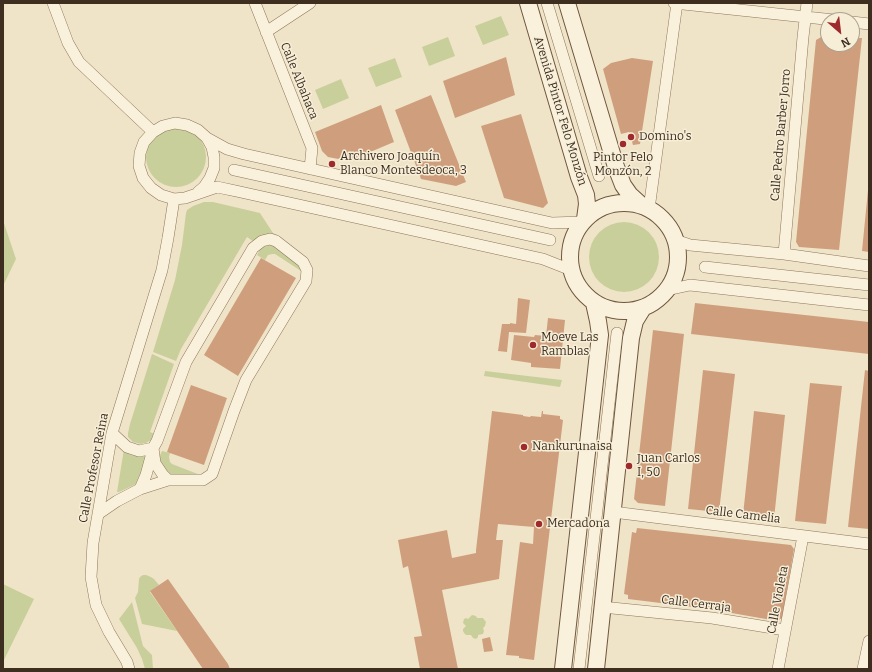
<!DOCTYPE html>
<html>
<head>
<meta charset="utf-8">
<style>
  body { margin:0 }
  #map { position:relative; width:872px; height:672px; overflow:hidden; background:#f0e4c8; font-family:Bitter,serif }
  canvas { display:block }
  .frame { position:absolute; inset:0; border:4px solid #3d2e20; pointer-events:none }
  .north { position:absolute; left:820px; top:12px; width:40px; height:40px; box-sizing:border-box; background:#f7eed8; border:1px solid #ada18e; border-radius:50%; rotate:152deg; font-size:11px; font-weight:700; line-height:16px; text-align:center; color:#3d2e20 }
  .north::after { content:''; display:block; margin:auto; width:14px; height:18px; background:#9e2a2b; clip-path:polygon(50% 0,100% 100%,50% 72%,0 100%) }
</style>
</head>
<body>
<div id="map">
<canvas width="872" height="672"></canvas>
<div class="frame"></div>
<div class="north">N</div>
</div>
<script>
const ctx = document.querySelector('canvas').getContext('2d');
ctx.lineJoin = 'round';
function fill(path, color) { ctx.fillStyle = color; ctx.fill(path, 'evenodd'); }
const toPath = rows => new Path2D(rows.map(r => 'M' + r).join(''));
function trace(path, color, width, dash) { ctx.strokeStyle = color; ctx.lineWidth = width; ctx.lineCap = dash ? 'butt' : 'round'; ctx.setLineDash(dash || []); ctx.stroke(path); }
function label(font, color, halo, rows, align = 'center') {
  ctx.font = font + ' Bitter,serif'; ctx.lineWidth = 3; ctx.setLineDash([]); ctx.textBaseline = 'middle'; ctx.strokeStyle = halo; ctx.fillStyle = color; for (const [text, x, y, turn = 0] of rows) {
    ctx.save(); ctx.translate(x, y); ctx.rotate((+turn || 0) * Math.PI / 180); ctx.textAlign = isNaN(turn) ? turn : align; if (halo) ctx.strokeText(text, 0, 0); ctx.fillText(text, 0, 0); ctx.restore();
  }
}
const green = toPath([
  [501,16,509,35,483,45,475,26],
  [448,37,455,56,429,66,422,47],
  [395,58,402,77,376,87,368,68],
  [341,79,349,98,323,109,315,90],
  '146 157a30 30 0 1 1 60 0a30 30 0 1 1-60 0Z',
  [204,202,213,202,260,213,273,233,277,235,272,235,254,242,247,237,181,349,176,361,153,352,175,280,182,245,186,213,187,210,193,206],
  [3,220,16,259,3,286],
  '589 257a35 35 0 1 1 70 0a35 35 0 1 1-70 0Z',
  [271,245,277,246,302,268,301,271,275,254,272,254,268,255,265,260,257,255,261,248,266,246],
  [152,354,174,364,150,432,155,434,151,440,146,443,141,444,133,442,128,437,128,433,130,424],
  [485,371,562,380,560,387,484,376],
  [124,449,131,455,137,456,146,456,140,480,136,484,119,492,117,492],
  [162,451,170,453,169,457,170,462,172,464,203,476,170,477,159,461,159,457],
  [143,575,146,575,151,577,154,579,159,585,150,592,177,631,142,624,135,598,138,592,139,579,140,577],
  [3,584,34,599,3,662],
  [132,602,143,646,152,655,153,669,145,669,142,659,137,648,119,619],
  [472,615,476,616,477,618,483,618,486,622,485,626,483,628,484,631,483,634,478,635,478,637,476,639,473,638,471,635,466,635,464,633,463,631,463,629,466,626,463,623,464,619,466,618,468,619]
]);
const building = toPath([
  [823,36,828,36,828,44,852,44,852,38,862,38,839,250,799,247,796,242,816,40],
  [506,57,515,95,455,118,443,81],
  [632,58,653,61,640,144,633,145,629,132,621,134,603,69,611,63],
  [431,95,466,182,456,186,421,179,395,110],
  [381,105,394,142,349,161,328,157,322,151,315,132],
  [521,114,548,203,543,208,504,198,481,126],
  [868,190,869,190,869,252,862,251],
  [261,258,296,278,238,376,204,355],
  [518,298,530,300,526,333,509,332,507,352,498,351,502,324,510,324,510,323,516,324],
  [695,303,869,322,869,354,691,334],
  [548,318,565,320,560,369,531,367,531,363,511,360,514,335,534,337,535,335,546,336],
  [653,330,684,334,665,506,638,503,634,499],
  [703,370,735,374,719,512,688,509],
  [865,370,869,371,869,529,848,527],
  [810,383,842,386,826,524,795,521],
  [191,385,227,398,204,465,167,452],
  [492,411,523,415,523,416,530,417,531,416,541,417,542,411,543,411,543,414,560,416,560,419,563,420,534,660,519,658,519,656,506,655,520,542,533,544,534,527,498,524,496,540,503,540,499,579,442,590,458,669,420,669,414,637,422,636,408,566,403,568,398,540,447,530,452,558,476,553,476,550],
  [754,411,785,415,774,519,743,515],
  [637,528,791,545,794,549,782,618,777,621,709,609,628,599,628,595,624,594,632,532,636,533],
  [168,579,228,664,230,669,203,669,150,591],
  [490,637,493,651,484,652,482,639]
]);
const street = toPath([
  [53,3,68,43,79,62,153,132],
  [255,3,312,148,310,169],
  [547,3,599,176],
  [674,3,834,20],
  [852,22,869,24],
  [266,32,310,3],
  [234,170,550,240],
  [198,192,204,187,210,178,214,168,214,157,212,147,207,138],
  [649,209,677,3],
  [675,240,690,245,784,254,869,266],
  [784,254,803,37,807,3],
  [705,267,869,285],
  [571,270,543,259,236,191,217,187,185,198,174,199,161,195,151,188,143,178,139,166,140,153,144,142,153,132,163,126,175,123,187,125,198,130,207,138,227,149,244,154,552,223,582,222],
  [667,290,690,285,869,305],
  [112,433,127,447,139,451,153,448,157,441,186,362,253,248,262,241,270,239,276,241,303,262,307,270,306,281,246,380,234,411,212,474,203,480,168,480,163,475,155,463,153,448],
  [140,489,146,475,152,453],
  [613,512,869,544],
  [98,514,117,501,140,489,168,480],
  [602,607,712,618,785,630],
  [129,669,127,662,109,632,96,605,91,577,93,543,112,433,162,270,168,238,174,199],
  [579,669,617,333],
  [778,669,803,536],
  [863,669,869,641]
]);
const secondary = toPath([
  [528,3,579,177,586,195,587,204,585,219],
  [567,3,616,167,623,185,630,195,641,205],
  '570 257a54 54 0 1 1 108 0a54 54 0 1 1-108 0Z',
  [563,669,600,335,598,321,594,303],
  [596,669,631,338,635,321,643,308]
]);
const markers = [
  [631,137,4,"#9e2a2b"],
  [623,144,4,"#9e2a2b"],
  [332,164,4,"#9e2a2b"],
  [533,345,4,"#9e2a2b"],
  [524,447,4,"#9e2a2b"],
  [629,466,4,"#9e2a2b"],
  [539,524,4,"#9e2a2b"]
];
const streetNames = [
  ["Calle Albahaca",299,81,68],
  ["Avenida Pintor Felo Monzón",560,111,73],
  ["Calle Pedro Barber Jorro",781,135,-85],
  ["Calle Profesor Reina",94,468,-79],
  ["Calle Camelia",743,515,7],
  ["Calle Violeta",778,600,-79],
  ["Calle Cerraja",696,604,7]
];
const poiNames = [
  ["Domino's",639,137],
  ["Archivero Joaquín",340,157],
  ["Blanco Montesdeoca, 3",340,171],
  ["Pintor Felo",623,158,"center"],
  ["Monzón, 2",623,172,"center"],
  ["Moeve Las",541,338],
  ["Ramblas",541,352],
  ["Nankurunaisa",532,447],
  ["Juan Carlos",637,459],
  ["I, 50",637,473],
  ["Mercadona",547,524]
];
fill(green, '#c9cf9b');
fill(building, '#cf9f7d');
trace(street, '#8d765c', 12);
trace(secondary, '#6f573f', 18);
trace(street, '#faf1dc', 11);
trace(secondary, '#faf1dc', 16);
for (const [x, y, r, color] of markers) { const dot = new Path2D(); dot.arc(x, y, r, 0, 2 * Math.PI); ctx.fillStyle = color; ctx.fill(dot); trace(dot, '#f7eed8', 1.5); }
label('12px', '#3d2e20', '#f7eed8', streetNames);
label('12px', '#3d2e20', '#f7eed8', poiNames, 'left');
</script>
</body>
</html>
